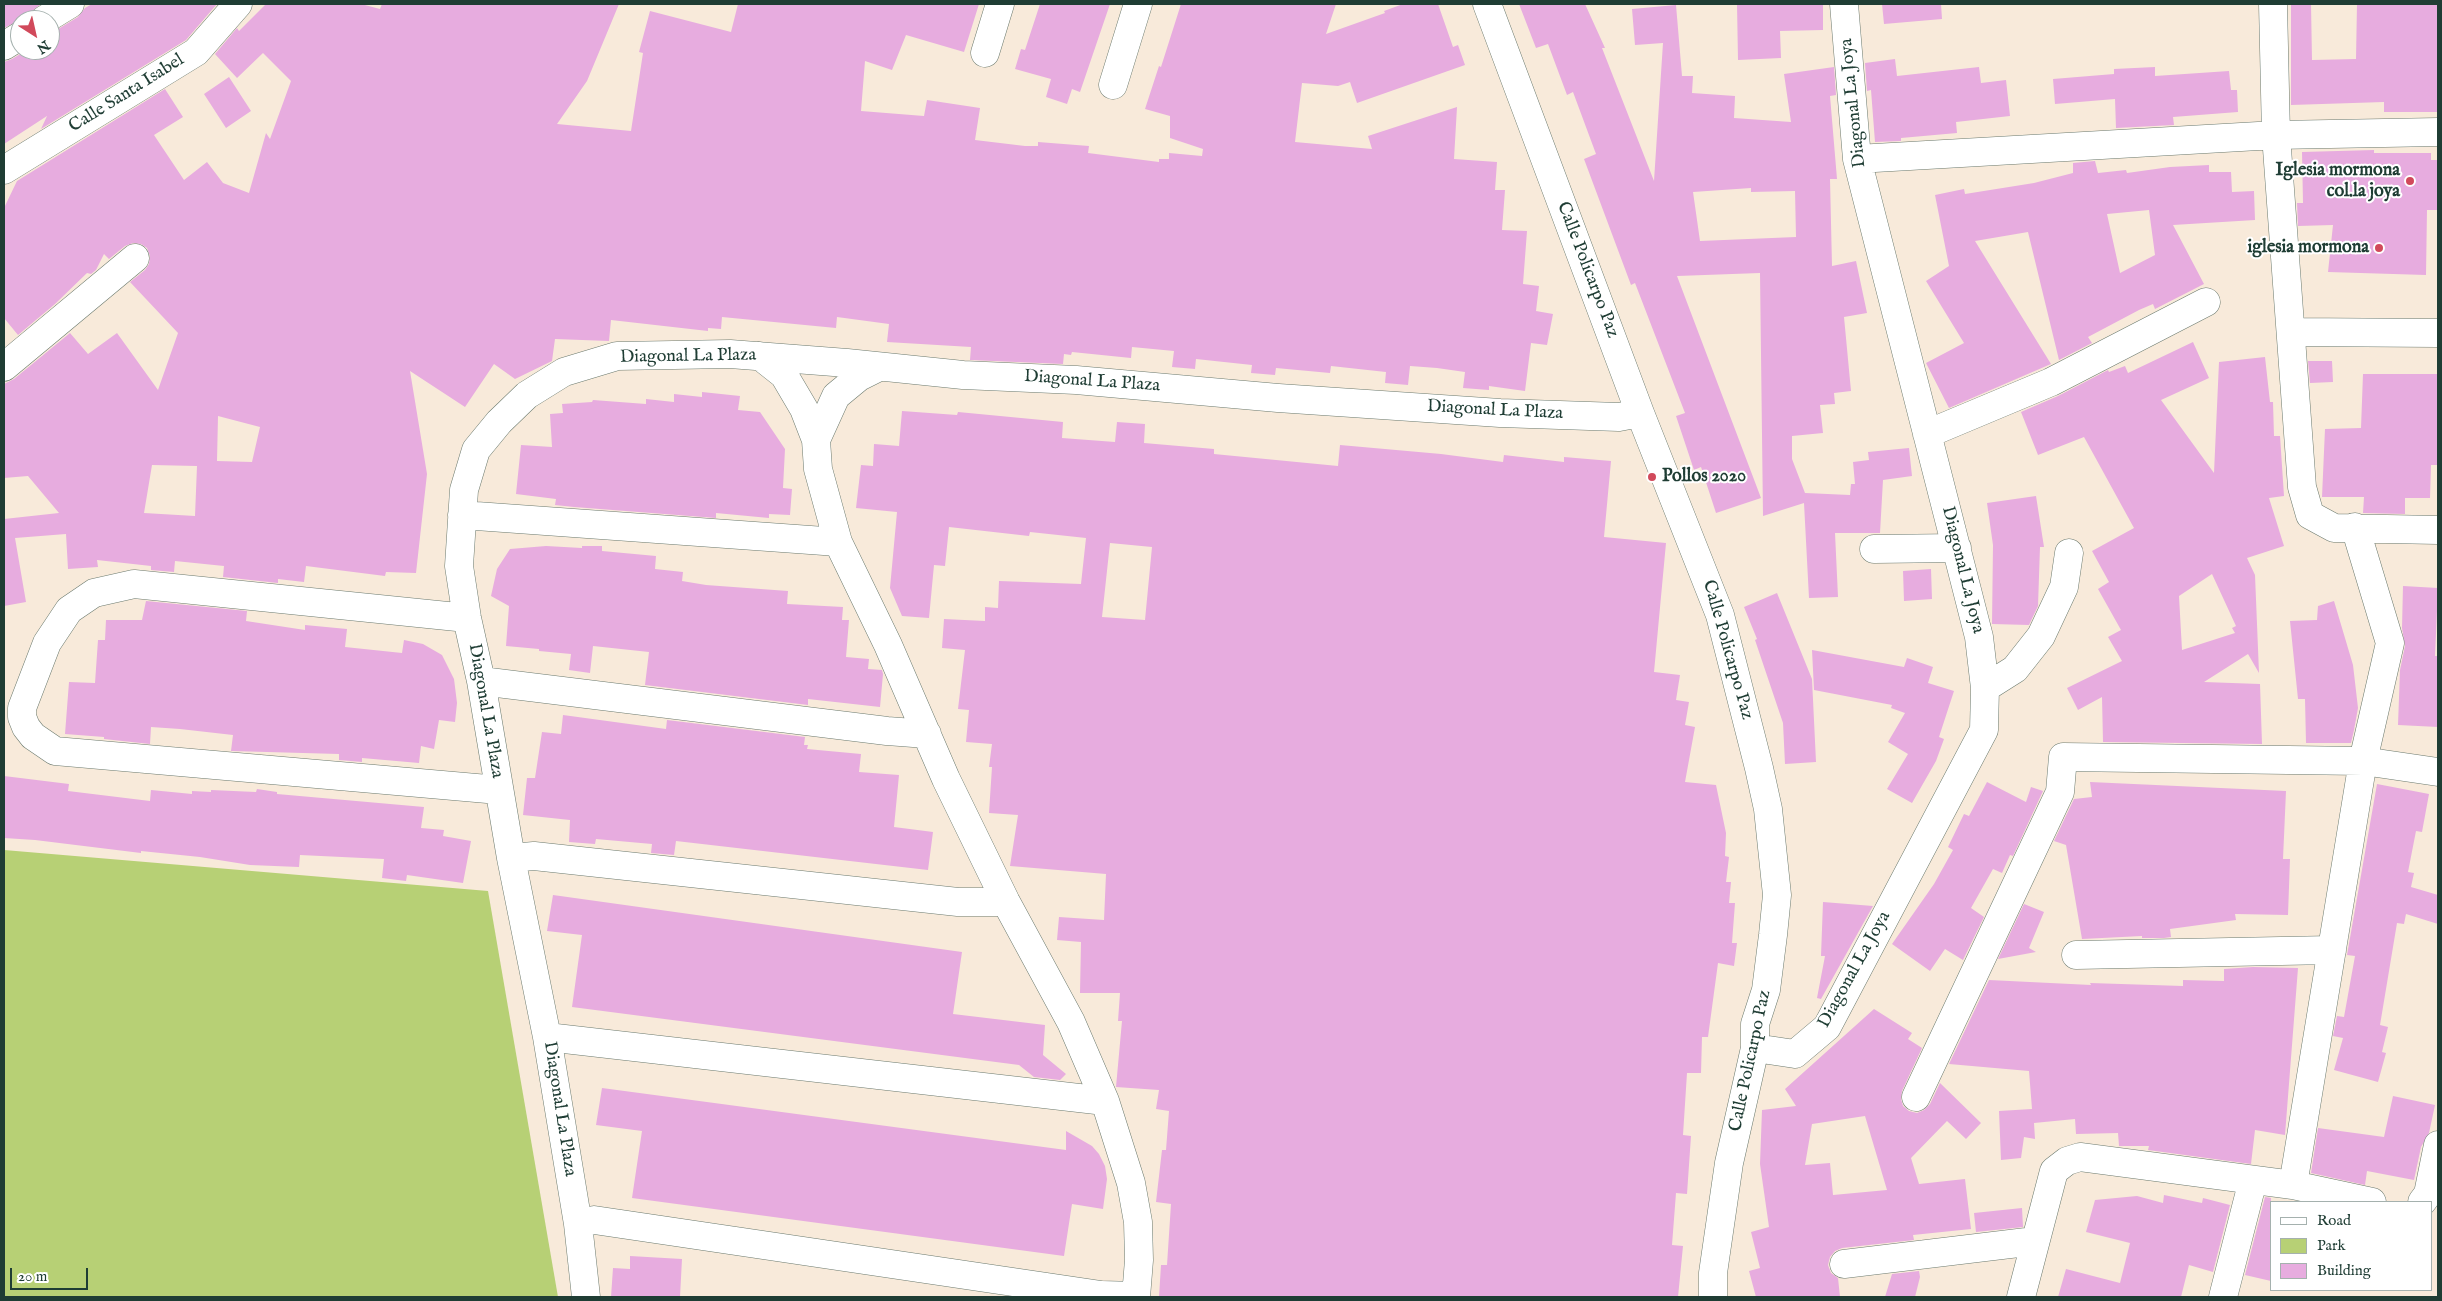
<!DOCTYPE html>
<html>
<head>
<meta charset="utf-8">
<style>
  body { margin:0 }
  #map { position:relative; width:2442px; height:1301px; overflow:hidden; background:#f8eada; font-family:"IM FELL English",serif }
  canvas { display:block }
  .frame { position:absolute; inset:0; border:5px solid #1f3d34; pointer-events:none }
  .legend { position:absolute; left:2270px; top:1201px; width:162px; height:90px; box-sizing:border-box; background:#fff; border:1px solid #a5b1ae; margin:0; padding:6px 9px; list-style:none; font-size:15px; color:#1f3d34 }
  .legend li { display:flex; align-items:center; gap:10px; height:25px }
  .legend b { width:25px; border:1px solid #a5b1ae }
  .north { position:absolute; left:10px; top:10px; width:50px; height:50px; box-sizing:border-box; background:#fff; border:1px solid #a5b1ae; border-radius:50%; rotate:145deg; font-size:14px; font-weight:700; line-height:20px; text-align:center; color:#1f3d34 }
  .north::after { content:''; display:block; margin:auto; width:18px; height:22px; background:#d1495b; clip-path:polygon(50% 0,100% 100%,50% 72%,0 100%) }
  .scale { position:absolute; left:10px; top:1268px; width:78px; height:22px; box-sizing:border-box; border:2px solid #1f3d34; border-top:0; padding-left:6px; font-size:15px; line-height:18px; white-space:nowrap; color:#1f3d34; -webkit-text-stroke:4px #fff; paint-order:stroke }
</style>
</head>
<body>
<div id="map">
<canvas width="2442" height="1301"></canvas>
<div class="frame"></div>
<ul class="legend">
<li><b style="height:6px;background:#fff"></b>Road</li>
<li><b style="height:14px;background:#b7d075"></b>Park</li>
<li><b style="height:14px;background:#e7acdf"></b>Building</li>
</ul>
<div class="north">N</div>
<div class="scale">20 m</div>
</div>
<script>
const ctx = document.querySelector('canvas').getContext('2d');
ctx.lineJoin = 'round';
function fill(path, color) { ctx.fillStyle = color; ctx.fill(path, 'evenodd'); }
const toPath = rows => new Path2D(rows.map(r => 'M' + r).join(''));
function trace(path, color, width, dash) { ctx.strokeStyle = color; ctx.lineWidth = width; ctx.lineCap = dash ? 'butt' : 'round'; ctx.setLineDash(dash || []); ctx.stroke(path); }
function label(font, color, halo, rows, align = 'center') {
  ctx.font = font + ' "IM FELL English",serif'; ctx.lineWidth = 4; ctx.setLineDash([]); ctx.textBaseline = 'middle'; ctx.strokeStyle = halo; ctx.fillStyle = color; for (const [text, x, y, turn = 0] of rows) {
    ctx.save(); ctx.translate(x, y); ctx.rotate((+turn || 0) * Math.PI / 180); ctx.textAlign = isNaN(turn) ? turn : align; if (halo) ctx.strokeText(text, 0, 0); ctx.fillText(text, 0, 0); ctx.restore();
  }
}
const green = toPath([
  [4,850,488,891,558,1297,4,1297]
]);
const building = toPath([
  [4,4,41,4,31,12,28,20,20,20,4,28],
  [92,4,217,4,186,40,41,129,47,116,4,144,4,62,12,59,27,50,50,50,50,34,78,17,85,8],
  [266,4,361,4,380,9,382,4,619,4,587,81,557,124,631,131,643,53,639,52,650,11,731,32,738,4,979,4,964,52,906,35,892,70,865,61,861,111,924,116,927,100,980,108,975,140,1025,146,1038,146,1038,142,1089,146,1088,153,1159,162,1159,159,1169,159,1169,153,1202,156,1203,149,1170,138,1170,116,1145,109,1159,66,1161,67,1181,4,1336,4,1326,34,1385,13,1384,11,1403,4,1438,4,1453,47,1458,45,1465,65,1357,103,1350,82,1338,86,1302,83,1295,142,1372,149,1368,136,1457,107,1454,159,1497,162,1495,190,1505,190,1502,230,1527,231,1523,284,1539,286,1536,311,1553,314,1547,345,1531,343,1525,391,1489,386,1489,390,1463,388,1465,372,1437,368,1410,366,1408,385,1385,383,1386,372,1331,366,1330,373,1276,368,1275,375,1251,373,1252,365,1196,359,1195,369,1172,367,1174,351,1132,347,1131,358,1072,352,1071,355,1064,354,1063,364,970,360,971,347,887,342,889,324,837,317,836,328,722,317,721,329,708,328,708,331,611,320,609,341,555,339,552,361,515,379,494,364,465,407,410,371,427,474,416,573,386,572,385,576,306,566,304,582,278,579,278,583,223,577,224,566,175,561,174,572,151,570,151,566,97,560,98,567,68,569,66,534,15,538,26,602,4,606,4,519,59,513,28,476,4,478,4,384,14,379,70,333,88,354,117,333,158,390,178,333,130,282,145,270,149,264,150,256,147,248,141,244,133,243,125,246,109,259,104,254,96,270,91,274,87,273,55,304,18,335,4,318,4,208,17,181,165,89,183,117,154,135,184,180,207,162,223,183,249,193,266,133,270,139,291,81,263,53,237,78,215,54,237,28,239,31],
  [218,416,260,427,252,462,217,461],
  [152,465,197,466,195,516,144,513],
  [1040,4,1110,4,1080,92,1072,89,1067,104,1046,97,1051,79,1015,69,1021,49,1025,50],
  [1519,4,1585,4,1605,48,1602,48,1654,181,1663,43,1635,45,1632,9,1676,5,1682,76,1693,76,1692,93,1735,96,1734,118,1791,122,1784,74,1834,67,1836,95,1830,96,1837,179,1830,179,1832,266,1856,261,1867,313,1844,317,1851,391,1834,393,1835,404,1820,405,1823,433,1792,436,1792,459,1805,493,1850,495,1851,484,1855,484,1853,462,1869,460,1868,452,1909,448,1912,476,1883,480,1880,533,1835,533,1838,597,1809,598,1804,503,1763,516,1760,273,1677,276,1761,498,1716,513,1701,467,1694,470,1676,416,1685,413,1635,283,1631,285,1584,159,1596,154,1573,92,1567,95,1548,44,1536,48],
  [1751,188,1751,192,1795,191,1796,237,1700,241,1693,192],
  [1737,4,1823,4,1823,30,1780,31,1781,58,1738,60],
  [1882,4,1941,4,1942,19,1884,24],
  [2291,4,2311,4,2312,60,2356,59,2357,4,2437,4,2438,112,2384,112,2384,102,2291,105],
  [1895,59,1897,76,1979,67,1981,83,2006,80,2010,116,1956,122,1957,133,1901,138,1901,141,1875,142,1871,90,1867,91,1865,63],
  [2155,67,2155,76,2229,71,2231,90,2237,90,2238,112,2173,117,2174,125,2116,128,2115,99,2055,104,2053,79,2114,74,2114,69],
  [229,77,251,111,226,128,204,94],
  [2374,150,2374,153,2431,153,2431,160,2438,160,2438,210,2427,210,2426,275,2328,272,2333,225,2298,226,2297,203,2303,203,2302,152],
  [2095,161,2098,173,2126,170,2127,173,2170,167,2209,165,2209,172,2231,172,2232,192,2254,191,2255,220,2173,225,2204,284,2155,309,2153,304,2139,310,2088,337,2092,343,2059,360,2028,232,1975,241,2051,364,1949,408,1926,363,1964,343,1926,281,1949,266,1935,195,1964,189,1965,194,2034,183,2073,173,2073,163],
  [2149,210,2155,255,2120,273,2107,214],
  [2193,342,2209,378,2161,400,2214,473,2219,362,2265,357,2270,402,2273,402,2274,436,2280,436,2284,496,2269,498,2284,546,2247,558,2255,575,2259,673,2248,654,2204,682,2260,684,2262,744,2103,742,2102,697,2078,710,2067,688,2122,661,2108,637,2121,630,2098,589,2109,582,2092,551,2134,528,2084,437,2038,455,2021,412,2058,396,2108,370,2109,372,2125,366,2128,373],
  [2212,574,2236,626,2232,628,2235,633,2182,650,2179,596],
  [2308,361,2332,361,2333,382,2310,383],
  [2363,374,2438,374,2438,465,2431,465,2430,498,2405,498,2405,514,2363,513,2364,497,2322,497,2325,429,2361,428],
  [702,392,740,396,738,410,760,412,785,449,783,488,792,489,790,515,769,514,769,518,716,513,716,518,574,507,555,505,556,499,516,494,521,445,552,447,550,414,563,413,562,404,592,402,593,400,646,404,646,399,674,402,674,394,702,397],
  [902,411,957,415,958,412,1063,422,1062,438,1115,442,1117,422,1145,424,1144,443,1214,449,1214,454,1338,466,1340,445,1441,454,1503,462,1504,455,1564,462,1564,457,1611,461,1604,537,1666,543,1654,672,1680,675,1676,700,1689,702,1685,725,1695,727,1685,782,1716,785,1726,833,1725,856,1729,857,1726,882,1731,882,1729,903,1735,903,1732,943,1737,943,1734,966,1718,963,1708,1037,1702,1037,1701,1073,1687,1073,1683,1135,1691,1136,1687,1194,1676,1193,1672,1245,1683,1246,1678,1297,1159,1297,1161,1265,1167,1265,1171,1204,1156,1202,1162,1150,1166,1150,1169,1111,1156,1109,1159,1090,1116,1087,1122,1021,1118,1021,1120,993,1080,993,1081,942,1057,940,1059,917,1104,920,1106,874,1010,866,1018,815,989,813,992,767,989,767,992,744,966,742,969,710,958,709,965,650,942,648,944,619,985,621,985,607,998,608,999,581,1081,584,1086,538,1030,532,1029,536,949,527,945,566,934,565,929,618,902,616,890,588,897,512,856,508,861,465,873,466,874,444,899,446],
  [1110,543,1152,547,1145,620,1102,617],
  [2036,496,2044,547,2040,547,2038,606,2029,625,1992,624,1993,545,1987,503],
  [546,546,582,548,582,546,602,546,602,551,656,556,655,569,683,572,682,581,706,585,788,591,787,604,843,607,842,620,849,620,846,657,869,659,868,669,882,670,883,674,880,707,808,699,808,705,645,685,649,652,593,646,590,673,569,670,571,654,539,651,539,649,506,646,509,606,491,596,497,569,510,549],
  [1931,569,1932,599,1904,601,1903,571],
  [2403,586,2438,588,2435,656,2438,656,2438,727,2398,725,2400,670,2405,646,2402,628],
  [1777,593,1812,679,1816,762,1785,764,1783,723,1755,640,1757,639,1744,607],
  [146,601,247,611,246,621,305,630,305,625,347,629,345,647,402,653,404,640,423,644,442,655,454,679,457,703,455,722,439,720,434,749,421,746,419,763,362,758,362,762,339,760,339,754,231,751,233,735,180,729,151,727,150,744,104,739,104,737,65,734,69,682,95,683,98,640,105,640,106,620,142,620],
  [2334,601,2353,665,2358,708,2354,730,2351,743,2306,743,2305,699,2298,699,2290,621,2317,620,2318,606],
  [1812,650,1904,667,1907,658,1933,667,1928,683,1954,691,1939,737,1944,739,1936,761,1912,803,1887,789,1908,754,1888,742,1905,713,1891,708,1892,705,1814,690],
  [563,715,666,729,667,720,805,737,804,745,808,745,807,749,861,754,859,772,899,775,894,827,933,832,928,870,676,841,674,855,651,853,652,844,596,839,595,844,569,842,570,820,523,815,527,778,535,778,542,732,561,734],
  [4,776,69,784,68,791,150,801,151,790,192,794,192,791,211,792,211,790,256,792,257,789,277,792,277,794,424,807,421,828,444,830,443,836,471,841,463,883,407,875,406,881,382,878,384,859,300,855,299,867,250,865,200,857,141,851,141,853,35,840,4,838],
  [1987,782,2026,802,2031,787,2043,791,2013,856,2010,855,2002,873,1993,869,1971,908,1984,917,1963,960,1945,949,1930,971,1892,944,1934,884,1953,850,1948,847,1964,814,1969,816],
  [2090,782,2286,791,2283,859,2290,859,2288,915,2235,914,2236,920,2170,929,2171,937,2164,938,2142,938,2142,936,2082,939,2066,845,2054,841,2074,799,2092,797],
  [2377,784,2429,794,2422,832,2416,831,2408,872,2414,873,2411,887,2438,895,2438,924,2406,914,2404,924,2397,923,2380,1025,2388,1027,2382,1052,2386,1053,2378,1082,2334,1070,2343,1038,2333,1036,2337,1016,2344,1017,2355,956,2347,955],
  [553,895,962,952,953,1014,1045,1025,1043,1055,1066,1074,1060,1080,1034,1077,1019,1065,572,1007,582,935,547,931],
  [1823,902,1873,906,1821,999,1817,998,1825,956,1821,956],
  [2024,904,2044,912,2029,948,2036,952,1998,959],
  [2253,967,2298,968,2285,1135,2255,1130,2251,1164,2148,1150,2149,1146,2119,1146,2118,1133,2076,1134,2075,1119,2034,1123,2035,1139,2024,1137,2021,1158,2001,1160,1999,1111,2032,1109,2029,1071,1949,1064,1989,980,2091,985,2090,983,2183,986,2183,980,2224,981,2224,969],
  [1874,1009,1912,1033,1908,1039,1922,1048,1902,1091,1901,1099,1903,1106,1909,1111,1917,1113,1924,1110,1930,1104,1940,1083,1981,1123,1966,1139,1947,1121,1911,1158,1919,1184,1965,1179,1971,1229,1913,1235,1914,1240,1842,1248,1835,1251,1830,1257,1828,1265,1831,1273,1838,1278,1840,1297,1756,1297,1749,1271,1760,1268,1751,1232,1769,1227,1760,1164,1762,1110,1796,1106,1785,1089],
  [1865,1116,1887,1190,1833,1195,1830,1163,1805,1165,1812,1124],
  [602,1088,1066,1150,1066,1131,1092,1146,1099,1154,1105,1166,1107,1179,1103,1209,1072,1204,1064,1256,632,1198,642,1131,596,1125],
  [2393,1096,2435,1105,2429,1133,2421,1147,2414,1180,2367,1171,2365,1185,2311,1173,2318,1128,2384,1137],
  [2164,1195,2202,1203,2203,1198,2230,1205,2213,1272,2189,1265,2181,1297,2058,1297,2066,1269,2120,1283,2130,1243,2086,1232,2095,1200,2137,1196,2163,1203],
  [2265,1197,2271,1198,2271,1281,2245,1275],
  [2022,1208,2023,1227,1976,1232,1974,1213],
  [630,1256,682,1259,680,1297,611,1297,613,1268,630,1269],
  [1919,1271,1920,1277,1915,1297,1885,1297,1892,1274]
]);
const minor = toPath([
  [1487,4,1640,413,1720,615,1759,768,1768,809,1777,895,1773,935,1766,990,1755,1024,1755,1048,1729,1163,1713,1273,1713,1297],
  [2273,4,2276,135,2302,487,2310,515,2334,528,2438,530],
  [44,20,70,4],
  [4,46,20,36],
  [985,53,1000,4],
  [1113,85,1138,4],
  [1857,159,2276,135,2438,132],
  [4,170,196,52,238,4],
  [2292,332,2438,333],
  [760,356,784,375,804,409,816,440,818,469,838,542,888,645,946,779,1006,902,1071,1022,1105,1101,1131,1183,1138,1222,1139,1260,1136,1297],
  [4,367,135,258],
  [1927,434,2051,382,2206,302],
  [816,440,836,396,859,377,879,367],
  [462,515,838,542],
  [1874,549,1957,548],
  [467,618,134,584,94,593,69,610,47,643,22,708,22,717,26,727,33,736,55,751,499,790],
  [481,681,887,731,927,734],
  [1985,688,2015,669,2041,636,2064,587,2069,553],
  [511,858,534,856,958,902,1006,902],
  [2076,955,2332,950],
  [547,1037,1105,1101],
  [1755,1048,1795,1054,1827,1027,1984,730,1985,688,1979,637,1857,159,1844,4],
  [1916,1097,2060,792,2063,757,2363,761,2438,772],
  [2293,1185,2363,761,2390,643,2355,527],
  [2422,1202,2428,1194,2438,1145],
  [578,1224,594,1220,1101,1295,1136,1296],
  [1844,1264,2035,1241],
  [586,1297,578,1224,547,1037,511,858,481,681,467,618,459,566,464,490,476,450,499,422,527,395,564,372,617,356,730,354,847,363,963,375,1076,380,1278,398,1500,413,1619,417,1640,413],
  [2021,1297,2054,1171,2067,1161,2080,1157,2293,1185,2372,1202],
  [2223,1297,2253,1180]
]);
const markers = [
  [2410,181,5,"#d1495b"],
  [2379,248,5,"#d1495b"],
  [1652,477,5,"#d1495b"]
];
const streetNames = [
  ["Calle Santa Isabel",127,94,-32],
  ["Diagonal La Joya",1854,103,-96],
  ["Calle Policarpo Paz",1587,270,69],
  ["Diagonal La Plaza",688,357,-1],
  ["Diagonal La Plaza",1092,382,4],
  ["Diagonal La Plaza",1495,411,3],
  ["Diagonal La Joya",1962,570,76],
  ["Calle Policarpo Paz",1727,650,74],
  ["Diagonal La Plaza",485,711,80],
  ["Diagonal La Joya",1855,970,-61],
  ["Calle Policarpo Paz",1751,1061,-78],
  ["Diagonal La Plaza",559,1109,81]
];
const poiNames = [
  ["Iglesia mormona",2400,171],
  ["col.la joya",2400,192],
  ["iglesia mormona",2369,248],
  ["Pollos 2020",1662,477,"left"]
];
fill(green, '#b7d075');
fill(building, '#e7acdf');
trace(minor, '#6b7a6e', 29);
trace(minor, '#fff', 28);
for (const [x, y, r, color] of markers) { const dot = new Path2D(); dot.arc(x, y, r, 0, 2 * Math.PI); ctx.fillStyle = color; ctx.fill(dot); trace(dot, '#fff', 2); }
label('18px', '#1f3d34', '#fff', streetNames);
label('bold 18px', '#1f3d34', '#fff', poiNames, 'right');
</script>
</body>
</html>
